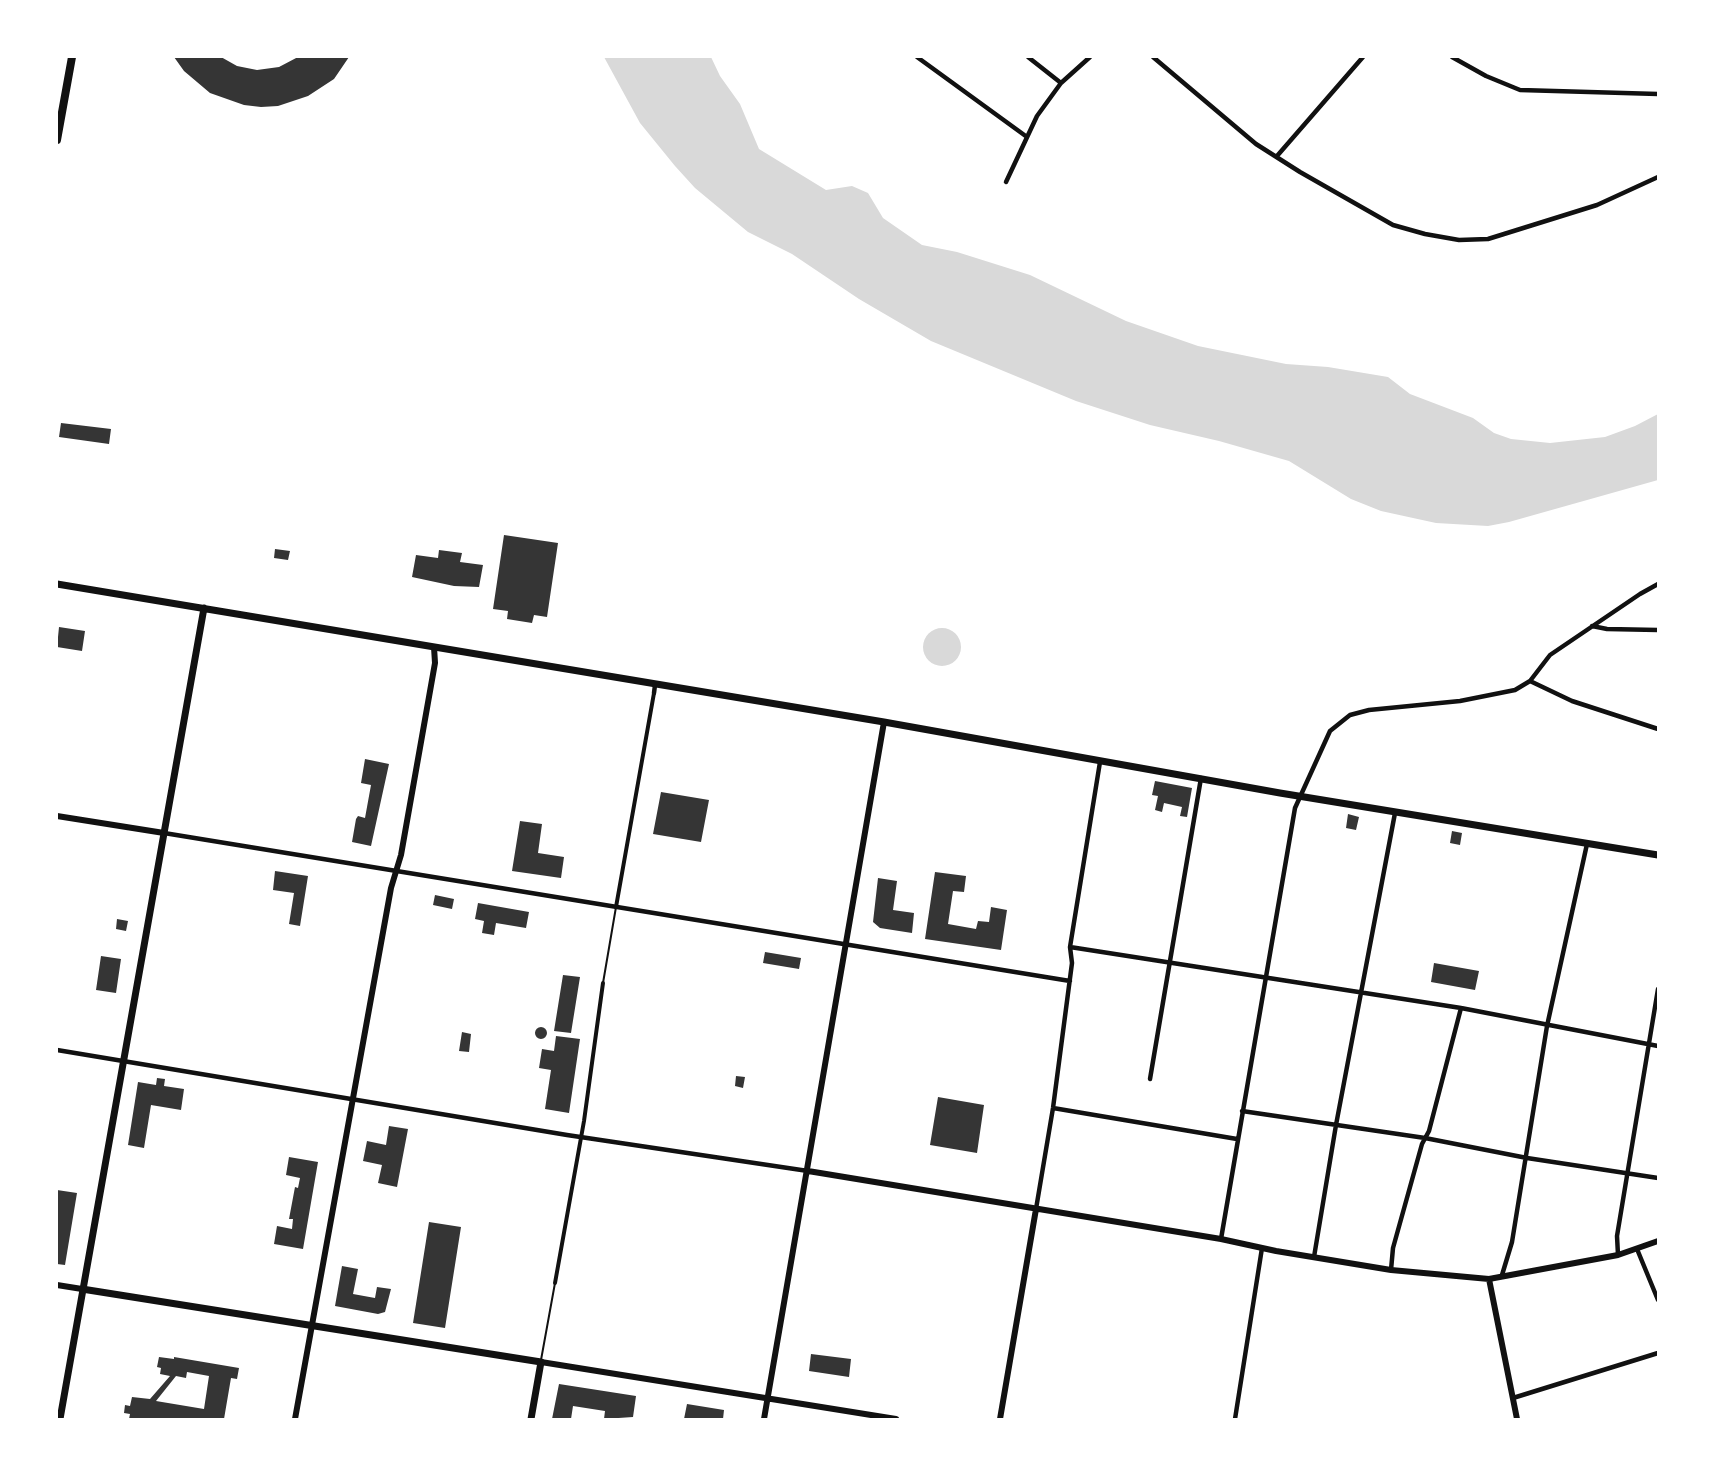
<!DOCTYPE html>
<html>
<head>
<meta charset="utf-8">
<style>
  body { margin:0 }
  #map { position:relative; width:1715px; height:1476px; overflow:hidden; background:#fff; font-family:Manrope,sans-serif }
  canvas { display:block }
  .frame { position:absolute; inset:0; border:58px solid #fff; pointer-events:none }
</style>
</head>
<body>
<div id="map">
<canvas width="1715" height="1476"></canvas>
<div class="frame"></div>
</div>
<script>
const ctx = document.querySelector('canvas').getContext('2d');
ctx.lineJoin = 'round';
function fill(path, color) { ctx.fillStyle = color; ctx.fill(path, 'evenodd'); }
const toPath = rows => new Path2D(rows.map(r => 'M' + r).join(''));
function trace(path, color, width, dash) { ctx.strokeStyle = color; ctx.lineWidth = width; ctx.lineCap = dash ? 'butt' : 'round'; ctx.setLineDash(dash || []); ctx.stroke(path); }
const water = toPath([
  [604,57,711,57,720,76,740,104,759,149,826,190,852,186,868,193,883,218,922,245,957,252,1030,275,1126,321,1198,346,1286,364,1328,367,1388,377,1410,394,1473,418,1494,433,1511,439,1550,443,1605,437,1635,426,1658,414,1658,480,1509,522,1488,526,1436,523,1381,511,1351,499,1289,461,1219,441,1150,425,1076,401,931,341,859,299,792,254,748,232,695,188,675,166,640,123],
  '923 647a19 19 0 1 1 38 0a19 19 0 1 1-38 0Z'
]);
const building = toPath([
  [174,57,221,57,237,66,257,70,279,67,298,57,349,57,334,79,308,96,278,106,261,107,244,105,210,93,184,71],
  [61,423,111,429,109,444,59,437],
  [504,535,558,543,547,617,534,615,532,623,507,619,508,611,493,609],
  [275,549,290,551,288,560,274,558],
  [439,550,462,553,460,562,483,565,479,587,454,586,412,577,416,555,438,558],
  [59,627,85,631,82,651,57,647],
  [365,759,389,764,371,846,352,842,356,819,358,816,365,818,371,785,361,783],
  [1155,781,1192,788,1187,817,1180,816,1182,807,1164,803,1162,812,1155,810,1158,796,1152,795],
  [661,792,709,800,701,842,653,834],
  [1348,814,1359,817,1356,830,1346,828],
  [520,821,542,824,538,853,564,857,561,878,512,871],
  [1452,831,1462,833,1460,845,1450,843],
  [275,871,308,876,300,926,289,924,294,893,273,890],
  [935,872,966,876,964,892,953,891,948,924,976,929,978,921,989,922,991,907,1007,910,1001,950,925,939],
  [878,878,897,881,893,910,914,913,912,933,880,928,873,922],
  [435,895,454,899,452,909,433,905],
  [478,903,529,912,526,928,496,923,494,935,482,933,484,921,475,919],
  [117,919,128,921,126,931,116,929],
  [765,952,801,958,799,969,763,963],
  [101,956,121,959,116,993,96,990],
  [1434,963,1479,971,1475,990,1431,982],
  [563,975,580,977,571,1033,554,1031],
  '535 1033a6 6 0 1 1 12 0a6 6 0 1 1-12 0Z',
  [462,1032,471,1034,469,1052,459,1051],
  [556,1036,580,1039,569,1113,545,1109,551,1070,539,1068,542,1049,554,1051],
  [736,1076,745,1077,743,1088,735,1086],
  [157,1078,165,1079,164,1086,184,1089,181,1110,151,1105,144,1148,128,1145,138,1082,156,1085],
  [938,1097,984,1105,977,1153,930,1145],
  [389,1126,408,1129,397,1187,378,1183,382,1165,363,1161,367,1141,386,1145],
  [289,1157,318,1162,303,1249,274,1244,277,1226,292,1229,293,1219,289,1219,295,1187,298,1188,300,1178,286,1175],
  [57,1190,77,1193,65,1265,57,1264],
  [429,1222,461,1227,445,1328,413,1323],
  [342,1266,358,1269,353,1294,375,1298,377,1287,391,1289,385,1312,378,1314,335,1306],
  [811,1354,851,1359,849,1377,809,1371],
  [159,1357,174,1359,174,1357,239,1368,237,1379,231,1378,224,1419,129,1419,130,1414,124,1413,125,1405,130,1406,132,1397,150,1399,170,1376,160,1374,161,1368,157,1367],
  [187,1372,209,1376,204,1409,156,1401,176,1376,186,1378],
  [559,1384,636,1396,633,1417,604,1419,605,1411,573,1406,571,1419,552,1419],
  [687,1404,724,1410,723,1419,684,1419]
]);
const service = toPath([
  [603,983,616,907],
  [541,1360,555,1283]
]);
const pedestrian = toPath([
  [616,907,654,693],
  [555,1283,584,1121,603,983]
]);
const minor = toPath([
  [917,57,1027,137],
  [1028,57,1061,83],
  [1153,57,1256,144,1300,172,1393,225,1425,234,1459,240,1488,239,1597,205,1658,177],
  [1452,57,1486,76,1520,90,1658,94],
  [1277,156,1363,57],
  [1006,182,1037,116,1061,83,1090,57],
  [1592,626,1607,629,1658,630],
  [1530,681,1572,701,1658,729],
  [654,693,655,685],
  [164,833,1070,981],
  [1070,947,1461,1008,1658,1046],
  [57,1050,567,1135,808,1171],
  [1150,1079,1201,778],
  [1053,1108,1237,1139],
  [1242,1111,1425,1138,1527,1158,1658,1178],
  [1036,1209,1053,1108,1072,963,1070,947,1100,762],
  [1221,1239,1295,808,1330,731,1350,715,1369,710,1460,701,1515,690,1530,681,1550,655,1640,594,1658,584],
  [1637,1249,1658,1300],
  [1618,1255,1617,1236,1658,989],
  [1314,1257,1336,1125,1395,813],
  [1391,1270,1393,1248,1422,1144,1429,1131,1461,1008],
  [1502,1275,1512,1242,1547,1026,1587,844],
  [1513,1398,1658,1353],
  [1235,1419,1262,1248]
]);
const tertiary = toPath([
  [57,816,164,833],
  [808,1171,1221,1239,1276,1251,1391,1270,1489,1279,1618,1255,1658,1241],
  [1489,1279,1517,1419],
  [57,1285,82,1289],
  [541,1362,896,1419],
  [295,1419,391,888,401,855,435,663,434,647],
  [764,1419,884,722],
  [1000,1419,1036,1209]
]);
const secondary = toPath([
  [57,584,884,722,1280,793,1658,855],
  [82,1289,541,1362,531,1419],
  [60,1419,204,608]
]);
const primary = toPath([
  [57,140,72,57]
]);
fill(water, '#d9d9d9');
fill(building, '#353535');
trace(service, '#111', 2);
trace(pedestrian, '#111', 4);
trace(minor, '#111', 4.5);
trace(tertiary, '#111', 6);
trace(secondary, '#111', 7);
trace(primary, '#111', 8);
</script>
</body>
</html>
